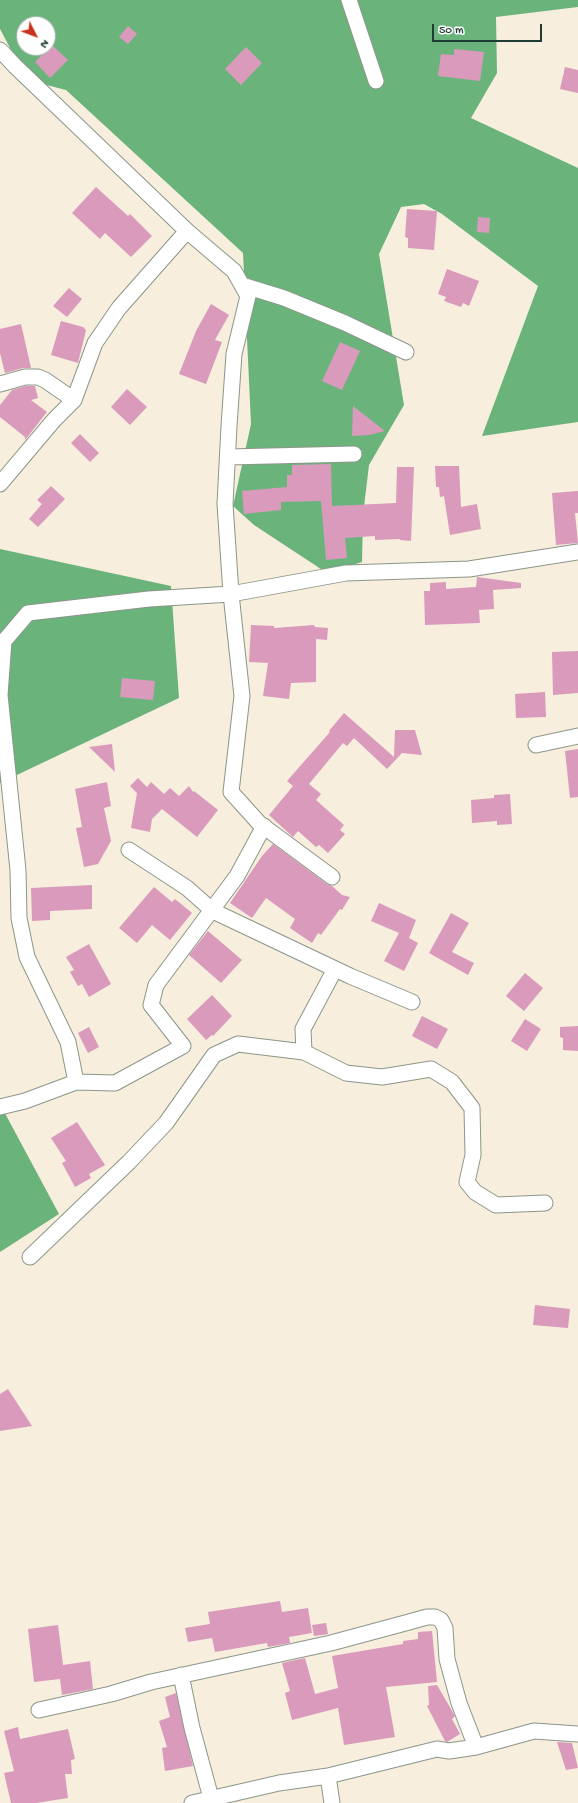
<!DOCTYPE html>
<html>
<head>
<meta charset="utf-8">
<style>
  body { margin:0 }
  #map { position:relative; width:578px; height:1803px; overflow:hidden; background:#f7eedd; font-family:"Gochi Hand",sans-serif }
  canvas { display:block }
  .north { position:absolute; left:16px; top:16px; width:40px; height:40px; box-sizing:border-box; background:#fff; border:1px solid #a5b1ae; border-radius:50%; rotate:132deg; font-size:11px; font-weight:700; line-height:16px; text-align:center; color:#1f3d34 }
  .north::after { content:''; display:block; margin:auto; width:14px; height:18px; background:#c8321e; clip-path:polygon(50% 0,100% 100%,50% 72%,0 100%) }
  .scale { position:absolute; left:432px; top:24px; width:110px; height:18px; box-sizing:border-box; border:2px solid #1f3d34; border-top:0; padding-left:5px; font-size:12px; line-height:14px; white-space:nowrap; color:#1f3d34; -webkit-text-stroke:3px #fff; paint-order:stroke }
</style>
</head>
<body>
<div id="map">
<canvas width="578" height="1803"></canvas>
<div class="north">N</div>
<div class="scale">50 m</div>
</div>
<script>
const ctx = document.querySelector('canvas').getContext('2d');
ctx.lineJoin = 'round';
function fill(path, color) { ctx.fillStyle = color; ctx.fill(path, 'evenodd'); }
const toPath = rows => new Path2D(rows.map(r => 'M' + r).join(''));
function trace(path, color, width, dash) { ctx.strokeStyle = color; ctx.lineWidth = width; ctx.lineCap = dash ? 'butt' : 'round'; ctx.setLineDash(dash || []); ctx.stroke(path); }
const forest = toPath([
  [0,0,578,0,578,7,496,17,497,73,471,118,578,168,578,422,482,436,538,286,442,214,424,204,401,207,379,254,404,405,369,465,363,515,362,562,327,573,254,525,233,506,251,424,243,253,66,90,27,80,0,29],
  [24,24,48,24,48,48,24,48],
  [0,549,171,586,179,698,0,783],
  [0,1104,59,1214,0,1252]
]);
const building = toPath([
  [128,26,137,34,128,44,119,37],
  [52,45,68,60,50,78,35,62],
  [246,47,262,63,241,85,225,69],
  [454,49,484,52,480,81,438,76,441,54,454,55],
  [565,67,578,70,578,93,560,89],
  [96,187,128,216,130,214,152,236,131,257,105,233,100,239,72,213],
  [407,209,437,211,434,250,408,248,408,238,405,237],
  [478,217,490,218,489,233,477,232],
  [447,269,479,281,469,306,463,303,461,307,444,301,446,297,438,294],
  [69,288,82,299,67,317,53,306],
  [211,304,229,315,215,340,222,342,206,384,179,374,196,331],
  [61,321,83,327,86,330,78,363,51,355],
  [21,324,31,368,23,368,5,373,0,353,0,329],
  [340,342,360,351,342,390,322,381],
  [26,386,35,386,38,398,31,400,47,412,25,440,25,437,0,417,0,405,12,390],
  [127,389,147,407,130,425,111,407],
  [353,406,385,431,369,435,352,436],
  [80,434,99,453,90,462,71,443],
  [331,464,332,506,396,503,397,467,414,467,411,541,400,540,400,539,375,540,375,536,345,538,347,558,326,560,321,501,281,502,281,510,244,514,242,491,287,487,287,475,292,475,292,465],
  [435,466,459,466,461,507,477,504,481,529,450,535,444,496,440,497,439,487,436,487],
  [51,486,65,499,38,527,29,519,42,504,37,500],
  [578,491,578,513,575,513,578,543,556,545,552,493],
  [477,577,521,583,521,588,493,590,494,609,479,610,480,623,425,625,424,591,430,591,430,583,446,582,446,589,476,587],
  [251,625,274,626,274,628,314,625,315,627,328,628,327,640,316,639,316,682,291,683,289,699,263,696,268,663,249,662],
  [578,651,578,693,553,695,552,652],
  [122,678,155,681,153,700,120,697],
  [545,692,546,717,516,718,515,694],
  [344,713,394,757,395,730,415,730,422,755,402,753,387,769,354,738,347,746,343,743,309,784,321,794,316,800,344,825,340,830,345,834,328,853,319,845,316,847,298,831,293,837,269,815,293,786,287,781,330,732,329,731],
  [112,744,115,772,89,747],
  [578,749,578,797,570,798,565,751],
  [138,778,147,787,151,782,164,794,170,788,179,796,189,786,193,792,194,791,218,810,197,837,162,809,152,819,150,832,131,828,137,793,130,786],
  [107,782,111,806,104,808,111,841,98,864,84,867,76,828,82,827,75,789],
  [510,794,512,824,497,825,497,821,472,823,471,800,494,798,494,795],
  [273,844,327,884,332,886,342,895,350,897,342,910,340,909,321,935,318,933,312,943,290,928,295,919,266,898,252,918,230,903,262,856],
  [92,885,92,909,50,911,50,920,32,921,31,888],
  [154,887,172,902,175,899,192,913,170,940,152,925,137,943,119,928],
  [379,903,416,920,409,938,418,943,404,971,384,961,399,933,371,921],
  [451,913,469,923,452,952,474,963,468,975,429,953],
  [208,931,242,960,221,983,189,955],
  [89,944,111,984,89,997,82,984,78,986,70,972,74,970,66,957],
  [525,973,543,988,524,1011,506,996],
  [212,995,232,1016,213,1036,212,1035,206,1040,187,1019],
  [422,1016,448,1029,437,1049,412,1036],
  [525,1019,541,1029,527,1051,511,1041],
  [578,1026,578,1051,563,1050,563,1038,560,1037,560,1027],
  [89,1027,99,1047,88,1053,78,1033],
  [77,1122,105,1165,89,1174,91,1178,75,1187,62,1163,66,1161,51,1138],
  [535,1305,570,1309,568,1328,533,1325],
  [8,1389,32,1426,0,1431,0,1394],
  [280,1601,282,1612,308,1608,312,1633,289,1637,290,1643,268,1647,267,1643,215,1652,212,1638,188,1642,185,1628,210,1624,208,1612],
  [326,1623,328,1634,314,1636,312,1625],
  [58,1625,63,1665,90,1661,93,1689,62,1695,60,1679,34,1682,28,1629],
  [432,1631,437,1682,386,1687,395,1737,344,1745,338,1708,292,1720,285,1693,290,1691,282,1663,305,1658,315,1694,338,1688,332,1656,403,1644,403,1641,418,1639,418,1632],
  [437,1685,455,1716,452,1719,460,1734,447,1742,445,1741,427,1706,429,1705,428,1686],
  [176,1693,193,1766,165,1771,162,1748,167,1747,159,1721,170,1717,165,1697],
  [18,1727,20,1739,68,1729,75,1759,71,1760,72,1774,65,1774,68,1798,36,1803,11,1803,4,1773,14,1771,4,1731],
  [557,1742,572,1743,578,1768,566,1770]
]);
const street = toPath([
  [349,0,376,81],
  [0,50,15,66,187,231,234,271,248,296,234,354,229,426,225,504,231,594,346,573,469,569,578,552],
  [242,285,284,298,345,323,406,352],
  [0,384,25,377,38,377,45,380,74,400],
  [228,457,354,454],
  [0,484,54,420,74,400,95,343,119,308,187,231],
  [536,745,578,736],
  [129,850,187,888,213,911,350,976,412,1002],
  [304,1052,303,1029,335,969],
  [76,1082,68,1042,27,957,19,918,18,870,0,695,4,641,28,613,149,599,231,594,242,696,231,792,259,823,332,877],
  [0,1107,25,1101,76,1082,115,1083,183,1046,151,1005,156,985,237,876,264,826],
  [30,1257,129,1162,166,1123,214,1055,238,1044,304,1052,346,1073,382,1077,431,1069,452,1082,472,1108,473,1155,467,1182,475,1192,496,1205,545,1203],
  [181,1675,192,1728,211,1798],
  [39,1710,111,1694,151,1682,331,1643,409,1622,427,1617,435,1617,441,1620,445,1628,447,1659,459,1703,476,1747],
  [328,1776,332,1803],
  [192,1803,279,1783,328,1776,437,1749,449,1751,476,1747,534,1731,578,1734]
]);
fill(forest, '#6ab47c');
fill(building, '#d99abc');
trace(street, '#8b9688', 17);
trace(street, '#fff', 15);
</script>
</body>
</html>
